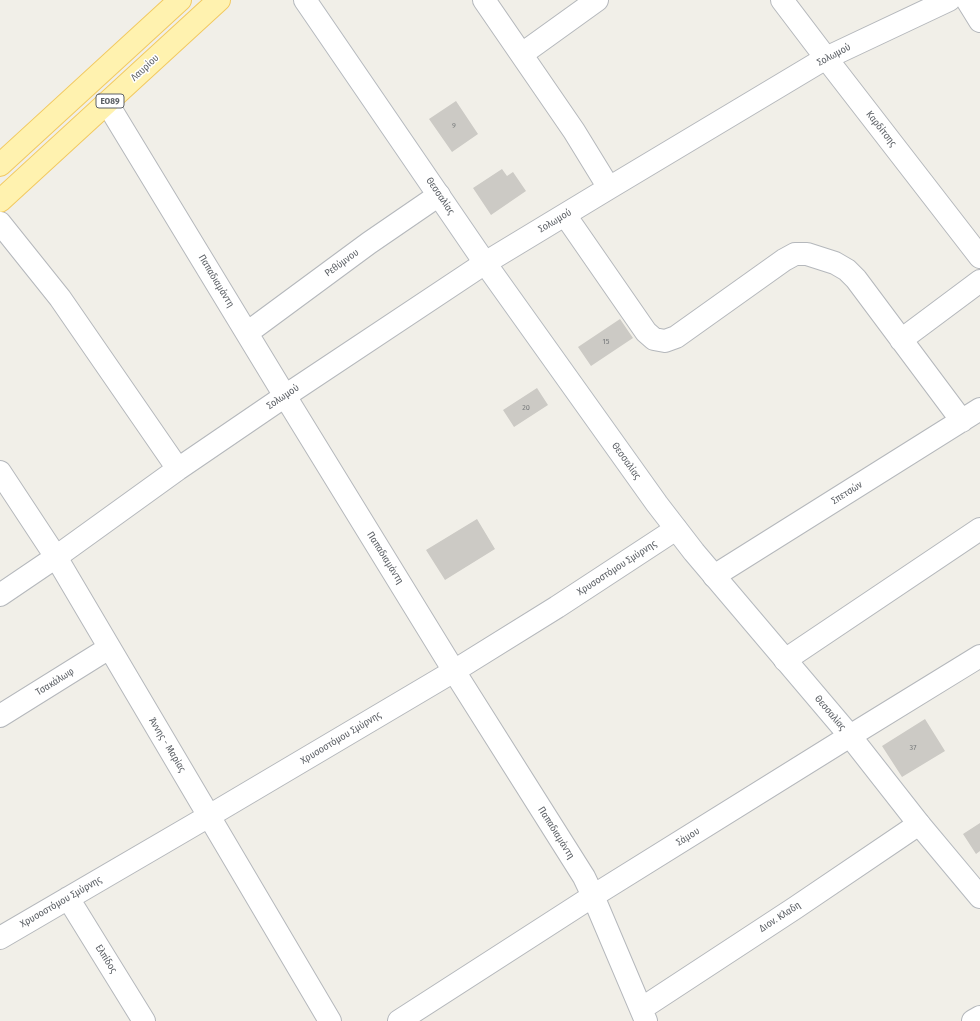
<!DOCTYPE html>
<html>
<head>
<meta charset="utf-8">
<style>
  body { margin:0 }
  canvas { display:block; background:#f1efe8 }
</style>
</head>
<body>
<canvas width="980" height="1021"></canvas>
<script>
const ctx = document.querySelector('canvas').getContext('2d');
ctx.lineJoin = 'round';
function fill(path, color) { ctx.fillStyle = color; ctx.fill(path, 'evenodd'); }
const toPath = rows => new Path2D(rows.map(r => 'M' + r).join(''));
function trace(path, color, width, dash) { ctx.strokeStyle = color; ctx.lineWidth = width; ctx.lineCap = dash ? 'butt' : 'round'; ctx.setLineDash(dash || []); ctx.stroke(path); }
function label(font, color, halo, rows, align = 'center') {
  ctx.font = font + ' "Fira Sans Condensed",sans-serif'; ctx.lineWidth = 3; ctx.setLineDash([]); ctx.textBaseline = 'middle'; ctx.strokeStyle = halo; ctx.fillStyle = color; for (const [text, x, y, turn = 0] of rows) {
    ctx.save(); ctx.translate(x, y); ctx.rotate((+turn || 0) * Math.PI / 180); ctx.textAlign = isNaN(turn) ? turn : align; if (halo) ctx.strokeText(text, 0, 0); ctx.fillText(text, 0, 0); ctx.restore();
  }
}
const building = toPath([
  [456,101,478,134,452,152,429,119],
  [502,169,507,176,513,172,526,191,491,215,473,188],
  [620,319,633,338,591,366,578,347],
  [537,388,548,405,514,427,503,410],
  [477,519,495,549,445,580,426,550],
  [925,719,945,751,902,777,882,746],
  [980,823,980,851,976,854,963,834]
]);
const street = toPath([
  [484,0,574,131,609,188],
  [782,0,826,58,980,257],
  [967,0,980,21],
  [522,54,597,0],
  [107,103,285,396,454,671,584,877,593,896,646,1021],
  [565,215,646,332,654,339,665,341,676,337,784,260,795,254,807,254,835,263,847,270,856,279,962,421],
  [0,223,60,298,178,469],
  [247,333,369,243,439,195],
  [901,340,980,281],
  [0,472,56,557,330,1021],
  [714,576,980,409],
  [0,595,56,557,178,469,285,396,485,263,609,188,826,58,949,0],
  [785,660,980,529],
  [0,716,109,648],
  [68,898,144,1021],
  [0,938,209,816,454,671,557,607,676,529],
  [641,1009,795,908,919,824],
  [399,1021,593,896,850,736,980,656],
  [973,1021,980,1017]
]);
const secondary = toPath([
  [305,0,485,263,657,504,694,552,850,736,919,824,980,897]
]);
const primary = toPath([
  [0,165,180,0],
  [0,201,219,0]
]);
const numberNames = [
  ["9",454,126],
  ["15",606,342],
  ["20",526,408],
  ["37",913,748]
];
const shields = [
  [110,101,28]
];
const shieldNames = [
  ["ΕΟ89",110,101]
];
const streetNames = [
  ["Σολωμού",834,55,-28],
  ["Λαυρίου",145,68,-43],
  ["Καρδίτσης",881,129,52],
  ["Θεσσαλίας",440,196,56],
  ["Σολωμού",555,221,-31],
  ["Ρεθύμνου",342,263,-36],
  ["Παπαδιαμάντη",216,281,59],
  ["Σολωμού",283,397,-34],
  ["Θεσσαλίας",626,461,55],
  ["Σπετσών",847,493,-32],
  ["Παπαδιαμάντη",385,558,58],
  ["Χρυσοστόμου Σμύρνης",617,568,-33],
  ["Τσακάλωφ",55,682,-32],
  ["Θεσσαλίας",830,713,50],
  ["Χρυσοστόμου Σμύρνης",341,738,-31],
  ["Άννης - Μαρίας",167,745,59],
  ["Παπαδιαμάντη",556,833,58],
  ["Σάμου",688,837,-32],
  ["Χρυσοστόμου Σμύρνης",61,902,-30],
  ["Διον. Κλαδη",780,917,-33],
  ["Ελπίδος",106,959,58]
];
fill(building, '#cccac5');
trace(street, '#b5b8bc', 24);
trace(secondary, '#b6babf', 24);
trace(primary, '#f2c960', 24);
trace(street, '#fff', 22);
trace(secondary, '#fff', 22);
trace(primary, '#fff2af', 22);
label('8px', '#7a7d7f', null, numberNames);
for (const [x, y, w] of shields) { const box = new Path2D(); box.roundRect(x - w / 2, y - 7, w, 14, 3); ctx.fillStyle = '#fff'; ctx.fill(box); trace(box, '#5f6368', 1); }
label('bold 9px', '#5f6368', null, shieldNames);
label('10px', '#5f6368', '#fff', streetNames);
</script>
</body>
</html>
